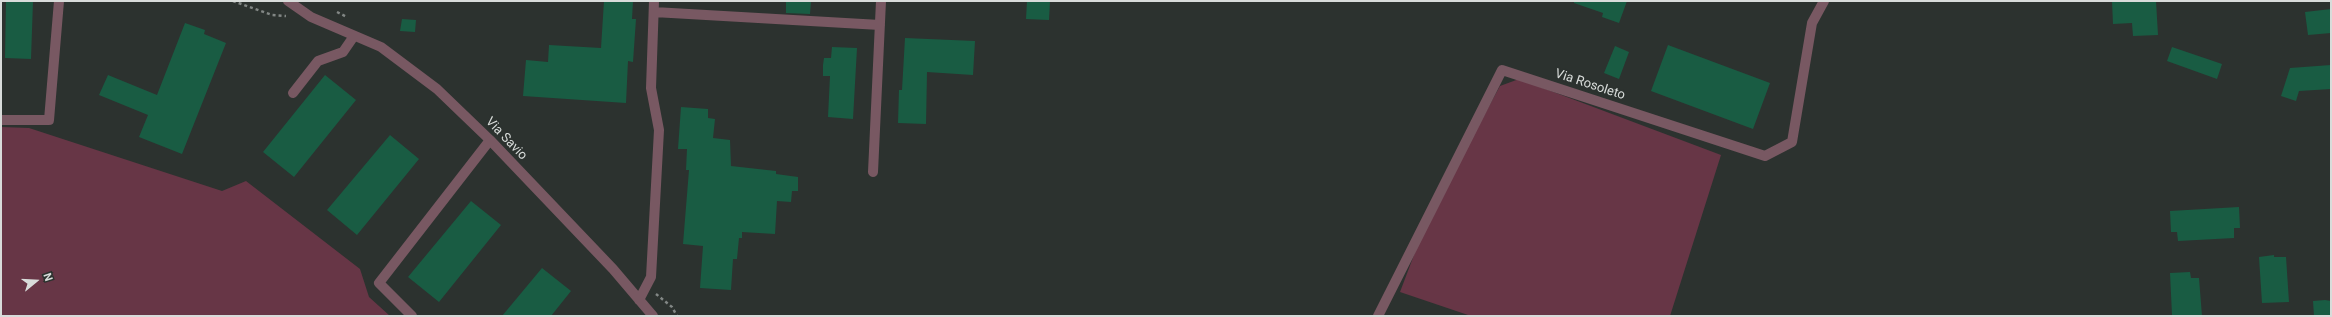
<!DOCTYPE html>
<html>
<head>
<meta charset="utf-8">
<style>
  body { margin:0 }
  #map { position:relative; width:2332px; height:317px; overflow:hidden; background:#2c322f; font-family:Roboto,sans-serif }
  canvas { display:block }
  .frame { position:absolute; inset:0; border:2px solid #d8dcda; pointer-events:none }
  .north { position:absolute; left:16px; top:261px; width:40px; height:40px; -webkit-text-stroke:3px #2c322f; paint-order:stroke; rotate:72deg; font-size:11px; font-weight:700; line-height:16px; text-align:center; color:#d8dcda }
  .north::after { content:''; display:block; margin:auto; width:14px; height:18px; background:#d8dcda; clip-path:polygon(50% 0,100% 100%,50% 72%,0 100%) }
</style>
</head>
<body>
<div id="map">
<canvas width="2332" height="317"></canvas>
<div class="frame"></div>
<div class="north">N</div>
</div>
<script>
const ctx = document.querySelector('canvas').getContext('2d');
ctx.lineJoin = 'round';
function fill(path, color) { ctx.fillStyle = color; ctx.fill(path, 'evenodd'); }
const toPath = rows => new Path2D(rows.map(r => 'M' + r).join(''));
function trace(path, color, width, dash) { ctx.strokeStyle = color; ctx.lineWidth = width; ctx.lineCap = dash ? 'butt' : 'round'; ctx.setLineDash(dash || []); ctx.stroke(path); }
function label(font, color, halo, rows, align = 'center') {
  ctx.font = font + ' Roboto,sans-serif'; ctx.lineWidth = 3.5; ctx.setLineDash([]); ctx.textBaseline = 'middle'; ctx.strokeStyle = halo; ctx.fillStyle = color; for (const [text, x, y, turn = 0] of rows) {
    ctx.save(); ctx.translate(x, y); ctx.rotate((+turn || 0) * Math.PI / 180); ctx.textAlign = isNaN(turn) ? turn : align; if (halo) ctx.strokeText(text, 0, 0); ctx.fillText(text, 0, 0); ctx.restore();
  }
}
const green = toPath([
  [1519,79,1721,155,1670,316,1471,316,1400,292,1428,218,1500,86],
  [1,127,29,128,222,191,246,181,360,269,369,297,390,316,1,316]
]);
const building = toPath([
  [6,1,33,1,31,59,5,58],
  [604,1,633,1,632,19,636,19,633,62,628,61,626,103,523,96,526,60,548,62,549,45,601,48],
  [786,1,811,1,810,14,786,13],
  [1027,1,1050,1,1049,20,1026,19],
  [1574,1,1627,1,1619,23,1602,17,1603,13,1574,3],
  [2112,1,2156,1,2158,35,2133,36,2132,23,2113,24],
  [2331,9,2331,33,2308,35,2305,12],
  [402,19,416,20,415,32,400,31],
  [185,23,205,30,204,34,226,43,182,154,139,137,148,115,99,95,108,75,157,95],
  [905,38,975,41,973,75,927,72,926,124,898,123,899,90,902,90],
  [1668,45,1770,83,1753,129,1651,91],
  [1615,46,1629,52,1619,79,1604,73],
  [832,47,857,48,853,119,828,117,830,76,823,76,823,65,824,58,831,58],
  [2172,47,2222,64,2217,79,2167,61],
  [2331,65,2331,89,2299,91,2296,101,2281,96,2290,68],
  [325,75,356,100,294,177,263,152],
  [681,107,708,109,708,118,715,119,713,138,730,140,731,166,776,171,776,174,798,177,798,191,792,191,791,202,777,201,775,234,742,232,742,238,739,238,737,259,733,259,731,290,700,288,703,246,683,244,689,170,686,170,687,149,678,149],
  [390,135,419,159,357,235,327,210],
  [471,201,501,225,439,302,408,277],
  [2239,207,2240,228,2234,228,2234,238,2178,241,2177,232,2171,232,2170,211],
  [2274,255,2274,257,2286,257,2289,302,2262,303,2259,257],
  [542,268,571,291,551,316,502,316],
  [2190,272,2191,278,2199,278,2202,316,2172,315,2170,273],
  [2325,300,2331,301,2331,316,2314,316,2313,301]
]);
const path = toPath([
  [233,1,272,15,286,16],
  [337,12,347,17],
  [656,294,672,307,677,316]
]);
const minor = toPath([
  [288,1,311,17,381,47,437,89,490,140,613,269,653,316],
  [654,12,880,25],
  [293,93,318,61,343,52,354,36],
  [1,120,49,120,59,1],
  [873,172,881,1],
  [639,300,651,277,659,130,651,88,654,1],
  [412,316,379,283,490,140],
  [1378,316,1502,70,1765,156,1792,142,1812,23,1824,1]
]);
const streetNames = [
  ["Via Rosoleto",1590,85,18],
  ["Via Savio",506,139,46]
];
fill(green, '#673646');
fill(building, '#195c43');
trace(path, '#828785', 2.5, [3, 3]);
trace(minor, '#785862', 10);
label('13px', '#d8dcda', '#2c322f', streetNames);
</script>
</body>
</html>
